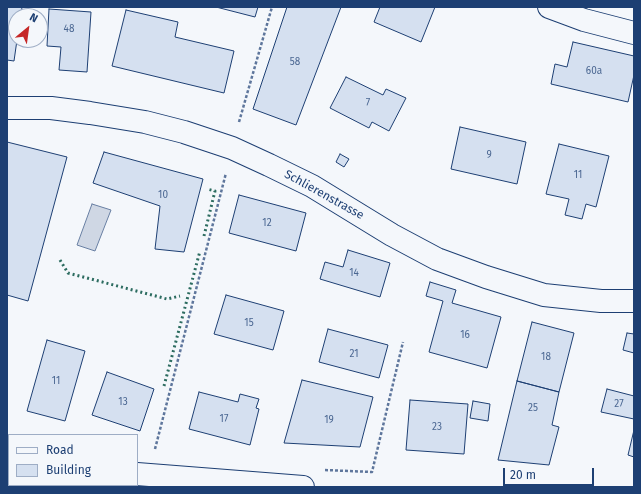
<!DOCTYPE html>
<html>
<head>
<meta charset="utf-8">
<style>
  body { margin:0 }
  #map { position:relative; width:641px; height:494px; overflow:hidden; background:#f4f7fb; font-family:"Fira Sans",sans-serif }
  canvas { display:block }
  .frame { position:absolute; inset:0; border:8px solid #1d3f73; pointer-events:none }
  .legend { position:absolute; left:8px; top:434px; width:130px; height:52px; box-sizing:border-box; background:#f4f7fb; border:1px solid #9eadc5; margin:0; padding:5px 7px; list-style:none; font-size:12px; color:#1d3f73 }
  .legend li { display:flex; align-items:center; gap:8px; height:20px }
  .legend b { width:20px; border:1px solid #9eadc5 }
  .north { position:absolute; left:8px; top:8px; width:40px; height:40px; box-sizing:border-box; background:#f4f7fb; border:1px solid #9eadc5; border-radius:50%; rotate:29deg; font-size:11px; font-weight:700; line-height:16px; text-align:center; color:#1d3f73 }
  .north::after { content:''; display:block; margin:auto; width:14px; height:18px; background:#c62828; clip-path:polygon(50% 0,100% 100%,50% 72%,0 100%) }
  .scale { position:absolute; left:503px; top:468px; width:91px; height:18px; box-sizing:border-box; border:2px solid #1d3f73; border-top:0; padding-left:5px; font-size:12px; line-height:14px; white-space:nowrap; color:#1d3f73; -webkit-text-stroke:3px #f4f7fb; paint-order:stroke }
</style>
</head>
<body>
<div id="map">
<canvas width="641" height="494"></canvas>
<div class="frame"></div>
<ul class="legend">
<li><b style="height:5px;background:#f4f7fb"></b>Road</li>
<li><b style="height:11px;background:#d5e0f0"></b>Building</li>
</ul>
<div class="north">N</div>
<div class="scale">20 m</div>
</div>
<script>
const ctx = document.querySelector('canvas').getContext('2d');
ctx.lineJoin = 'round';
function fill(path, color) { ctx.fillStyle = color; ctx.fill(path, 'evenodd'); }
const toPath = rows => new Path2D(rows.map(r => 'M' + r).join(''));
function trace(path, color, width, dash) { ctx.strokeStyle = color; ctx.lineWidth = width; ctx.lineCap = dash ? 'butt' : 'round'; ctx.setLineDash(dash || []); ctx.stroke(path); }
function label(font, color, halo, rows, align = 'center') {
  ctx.font = font + ' "Fira Sans",sans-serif'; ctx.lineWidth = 3; ctx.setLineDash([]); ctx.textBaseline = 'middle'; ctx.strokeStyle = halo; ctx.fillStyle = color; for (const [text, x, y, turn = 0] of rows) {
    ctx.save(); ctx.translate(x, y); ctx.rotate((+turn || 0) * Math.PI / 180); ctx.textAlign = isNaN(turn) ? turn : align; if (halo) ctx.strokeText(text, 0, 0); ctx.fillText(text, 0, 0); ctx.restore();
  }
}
const water = toPath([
  [92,204,111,210,95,251,77,245,92,204]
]);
const building = toPath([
  [7,7,22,7,21,16,16,16,17,40,14,61,7,60,7,7],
  [216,7,258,7,255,17,216,7],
  [287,7,341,7,296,125,253,109,287,7],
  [380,7,435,7,421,42,374,22,380,7],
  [49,9,91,12,87,72,59,70,61,47,47,46,49,9],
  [126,10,178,22,175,37,234,51,224,93,112,66,126,10],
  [573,42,634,56,634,75,628,102,551,84,555,64,567,67,573,42],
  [346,77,383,95,386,89,406,98,389,131,372,122,369,128,330,108,346,77],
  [460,127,526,142,517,184,451,169,460,127],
  [7,142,67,157,28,301,7,295,7,142],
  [559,144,609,156,596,207,586,204,582,219,565,215,569,199,546,194,559,144],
  [104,152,203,179,184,252,155,249,160,206,93,183,104,152],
  [340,154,349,159,344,167,336,162,340,154],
  [239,195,306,213,296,251,229,233,239,195],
  [348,250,390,263,380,297,320,279,325,262,343,267,348,250],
  [430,282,456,290,452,303,501,317,487,368,429,352,443,301,426,296,430,282],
  [226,295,284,311,273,350,214,334,226,295],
  [532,322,574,333,559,392,517,381,532,322],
  [328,329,388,345,379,378,319,362,328,329],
  [627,333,634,334,634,353,623,350,627,333],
  [47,340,85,351,65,421,27,411,47,340],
  [107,372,154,389,140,431,92,415,107,372],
  [302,380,373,397,360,447,284,443,302,380],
  [517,381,559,392,552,425,559,427,549,465,498,460,517,381],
  [607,389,634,396,634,419,601,412,607,389],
  [199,392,238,402,240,394,259,399,256,408,259,409,250,445,189,429,199,392],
  [410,400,468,404,464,454,406,450,410,400],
  [473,401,490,404,488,421,470,418,473,401],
  [634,430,634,457,628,455,634,430]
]);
const path = toPath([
  [239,122,272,7],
  [155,449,226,173],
  [325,470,372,472,403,342],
  [39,487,39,485]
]);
const minor = toPath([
  [549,7,584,20,634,33],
  [7,108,51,108,90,113,145,122,184,132,232,148,269,165,312,186,392,235,437,259,486,277,544,295,601,301,634,301],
  [7,452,9,453],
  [137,474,303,487]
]);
const hedge = toPath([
  [204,236,215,191,207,189],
  [60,260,68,273,167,299,180,296],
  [164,386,200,251]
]);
const numberNames = [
  ["48",69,29],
  ["58",295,62],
  ["60a",594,71],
  ["7",368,103],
  ["9",489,155],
  ["11",578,175],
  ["10",163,195],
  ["12",267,223],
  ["14",354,273],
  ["15",249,323],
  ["16",465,335],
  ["21",354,354],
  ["18",546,357],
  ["11",56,381],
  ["13",123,402],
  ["27",619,404],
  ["25",533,408],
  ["17",224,419],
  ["19",329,420],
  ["23",437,427]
];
const streetNames = [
  ["Schlierenstrasse",324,195,29]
];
fill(water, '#cfd7e4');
trace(water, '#687fa3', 1);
fill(building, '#d5e0f0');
trace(building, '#1d3f73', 1);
trace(minor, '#1d3f73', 24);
trace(path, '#5e769c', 2.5, [3, 2]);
trace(minor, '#f4f7fb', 22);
trace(hedge, '#2c6c60', 3, [2, 3]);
label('10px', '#4b6792', null, numberNames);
label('12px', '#1d3f73', '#f4f7fb', streetNames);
</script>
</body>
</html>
